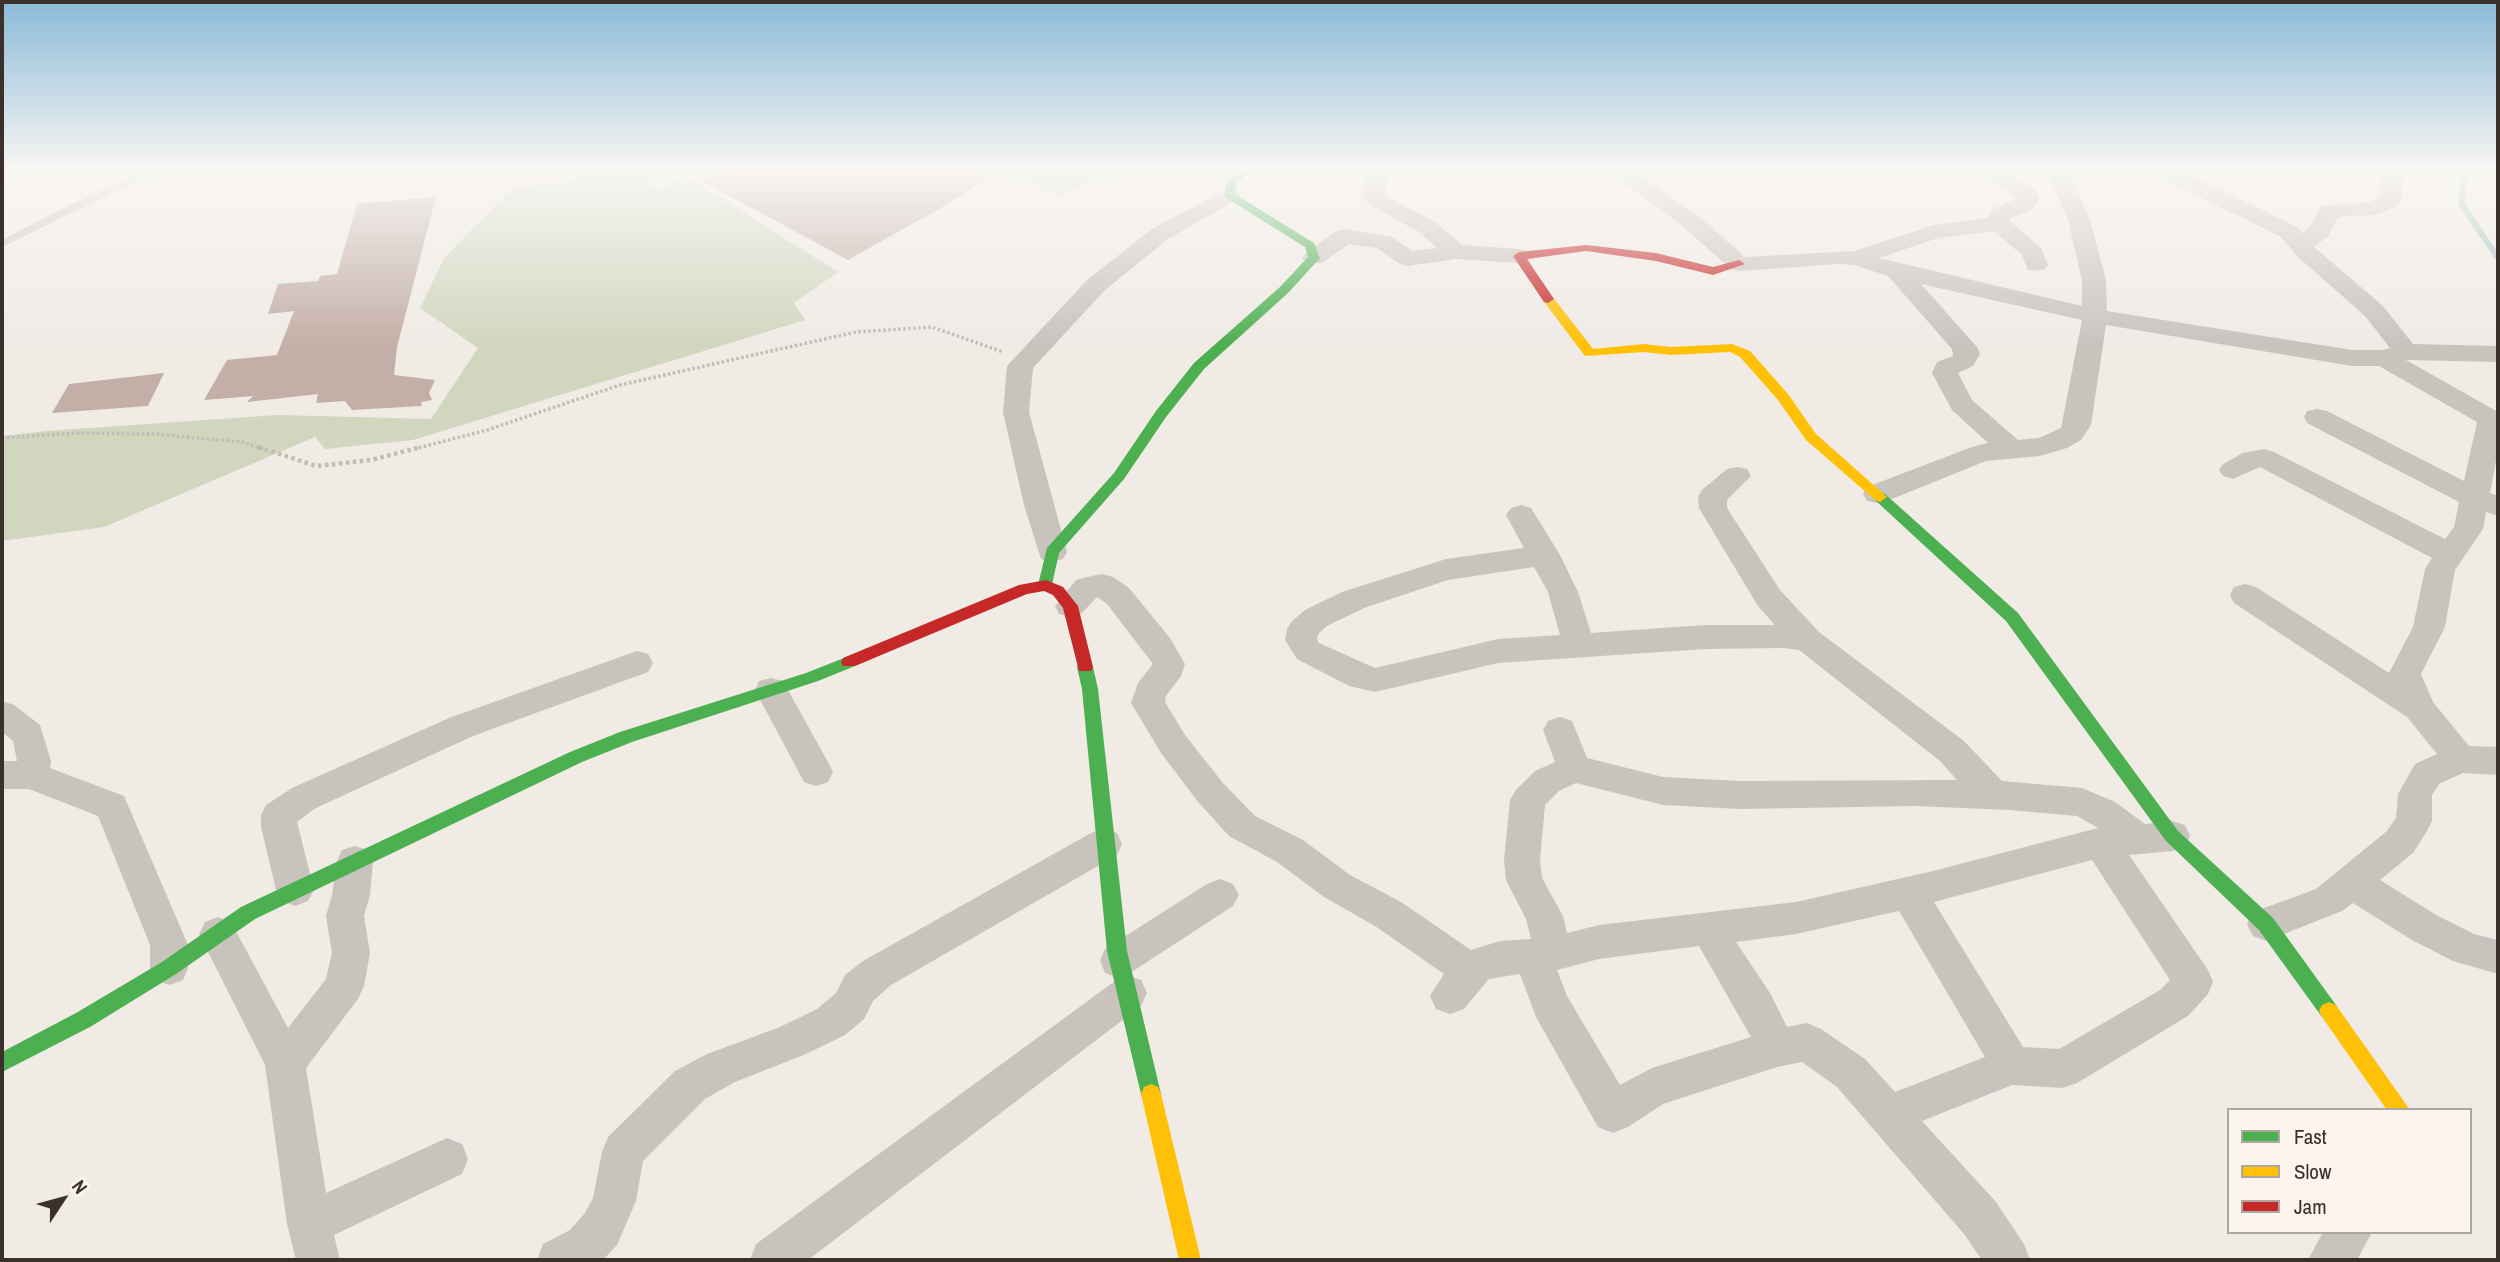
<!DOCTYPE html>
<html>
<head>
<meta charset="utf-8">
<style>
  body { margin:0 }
  #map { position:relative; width:2500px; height:1262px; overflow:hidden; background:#f0ebe5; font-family:"Archivo Narrow",sans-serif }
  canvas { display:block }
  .frame { position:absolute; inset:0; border:4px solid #3b302b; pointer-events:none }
  .legend { position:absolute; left:2227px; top:1108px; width:245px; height:126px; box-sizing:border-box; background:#fbf5ee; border:2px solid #aea6a0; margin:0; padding:9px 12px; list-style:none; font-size:21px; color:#3b302b }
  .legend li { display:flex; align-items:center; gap:14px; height:35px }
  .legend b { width:35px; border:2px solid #aea6a0 }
  .north { position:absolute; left:28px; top:1164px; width:70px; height:70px; -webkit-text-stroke:5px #fbf5ee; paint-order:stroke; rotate:54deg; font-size:19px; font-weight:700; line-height:28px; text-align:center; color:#3b302b }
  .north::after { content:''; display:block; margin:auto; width:24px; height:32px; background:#3b302b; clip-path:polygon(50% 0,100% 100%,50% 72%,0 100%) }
</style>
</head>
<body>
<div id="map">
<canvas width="2500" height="1262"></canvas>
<div class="frame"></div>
<ul class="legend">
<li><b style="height:9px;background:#4caf50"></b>Fast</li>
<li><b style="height:9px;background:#ffc107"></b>Slow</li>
<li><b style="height:9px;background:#c62828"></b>Jam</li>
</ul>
<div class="north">N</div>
</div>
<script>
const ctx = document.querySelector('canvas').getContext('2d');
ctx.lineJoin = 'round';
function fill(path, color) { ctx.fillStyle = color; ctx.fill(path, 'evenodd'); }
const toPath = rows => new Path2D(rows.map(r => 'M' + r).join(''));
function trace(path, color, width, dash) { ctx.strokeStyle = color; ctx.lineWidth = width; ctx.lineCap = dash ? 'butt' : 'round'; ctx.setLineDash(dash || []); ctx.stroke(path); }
const green = toPath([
  [586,168,681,168,646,183,658,191,686,176,838,272,794,303,805,320,413,440,325,449,315,437,104,527,2,541,2,436,46,431,278,415,431,419,478,348,420,308,444,258,511,189,567,182],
  [1013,168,1131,168,1102,183,1095,180,1060,196,1004,173]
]);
const stream = toPath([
  [2463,168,2462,205,2498,258]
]);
const building = toPath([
  [732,168,1001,168,946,205,848,260,702,181],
  [436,197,397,347,394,375,435,380,429,393,432,400,421,402,422,406,352,410,345,401,316,403,318,394,247,402,253,396,204,400,227,360,277,355,294,311,268,314,278,284,318,281,320,276,337,274,357,204],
  [164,373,148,406,52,413,69,384]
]);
const pathFar1 = toPath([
  [2,438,77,433,154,434,242,442,263,449],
  [414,449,487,430,620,385,856,332,932,327,1003,352]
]);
const path = toPath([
  [258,447,316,466,371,460,421,447]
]);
const lane = toPath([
  [150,168,164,168,2,247,2,240,65,207,150,168]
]);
const street = toPath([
  [1367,168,1389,168,1384,195,1435,222,1462,245,1519,249,1527,251,1531,256,1527,261,1519,263,1456,259,1408,266,1400,264,1377,248,1349,244,1322,263,1306,263,1302,258,1306,253,1336,231,1344,229,1392,237,1412,251,1437,248,1419,232,1368,204,1362,194,1367,168],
  [1603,168,1628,168,1696,214,1745,257,1854,251,1934,225,1988,218,1991,210,2018,198,1973,168,1999,168,2035,189,2040,198,2032,210,2010,218,2010,221,2041,248,2048,265,2044,270,2028,270,2022,255,1994,231,1938,238,1879,258,2082,306,2082,280,2068,220,2045,168,2067,168,2090,220,2106,280,2107,311,2352,350,2383,350,2390,348,2365,316,2298,257,2281,237,2151,173,2148,168,2176,168,2297,227,2303,233,2310,227,2321,206,2371,202,2379,198,2381,168,2403,168,2401,201,2398,206,2376,215,2338,217,2328,236,2314,247,2383,306,2413,344,2498,346,2498,362,2406,360,2498,412,2498,450,2490,493,2498,496,2498,516,2486,512,2483,529,2455,570,2445,627,2421,674,2433,702,2469,746,2498,747,2498,775,2463,773,2439,784,2432,795,2432,821,2427,831,2413,853,2380,880,2438,916,2474,934,2498,940,2498,974,2453,961,2412,940,2353,903,2342,911,2266,941,2253,936,2247,924,2253,912,2316,889,2387,831,2396,818,2398,794,2415,764,2437,754,2407,717,2234,603,2230,595,2234,587,2245,584,2256,587,2389,673,2413,627,2425,569,2432,558,2260,467,2233,479,2223,476,2219,470,2223,464,2243,453,2264,449,2274,452,2445,539,2454,527,2459,502,2307,423,2304,417,2307,411,2317,409,2327,411,2464,481,2477,422,2379,366,2352,366,2106,325,2091,425,2081,440,2067,448,2040,456,1986,461,1887,501,1877,503,1867,501,1863,494,1867,487,1972,447,1988,443,1952,410,1932,373,1937,362,1953,356,1952,349,1888,276,1854,265,1839,264,1739,271,1731,269,1680,224,1603,168],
  [1921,284,2082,320,2061,428,2039,438,2018,440,1972,400,1958,373,1973,366,1980,354,1977,347,1921,284],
  [1229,188,1237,190,1240,195,1237,200,1168,239,1105,290,1033,368,1029,412,1067,552,1063,559,1052,562,1041,559,1024,505,1003,412,1007,366,1087,280,1152,229,1229,188],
  [1737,467,1747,469,1751,476,1727,500,1727,508,1780,590,1819,632,1964,741,2002,781,2082,788,2115,802,2145,824,2172,821,2185,825,2190,836,2185,847,2172,851,2129,855,2208,970,2213,982,2208,994,2188,1016,2077,1083,2063,1088,2012,1085,1922,1121,1996,1202,2024,1244,2030,1260,1982,1260,1964,1234,1837,1087,1802,1062,1777,1067,1663,1104,1628,1127,1613,1133,1598,1127,1536,1017,1520,974,1489,979,1464,1009,1450,1014,1436,1009,1430,996,1444,974,1375,926,1324,897,1277,862,1229,836,1199,803,1161,753,1131,703,1138,683,1153,664,1107,604,1097,597,1081,614,1070,617,1059,614,1055,606,1076,580,1087,577,1102,574,1113,577,1129,588,1170,638,1185,664,1181,676,1166,696,1165,702,1185,735,1223,783,1255,816,1303,840,1350,875,1401,902,1471,950,1500,941,1531,939,1526,919,1506,880,1504,860,1510,800,1516,790,1535,771,1555,762,1543,730,1548,721,1560,717,1572,721,1587,758,1663,777,1740,781,1957,780,1940,761,1799,650,1784,648,1705,649,1498,663,1375,692,1349,686,1297,659,1285,640,1287,629,1292,621,1305,610,1342,592,1446,559,1524,548,1506,515,1511,508,1521,505,1531,508,1560,555,1578,592,1591,633,1705,625,1775,625,1758,606,1699,508,1698,497,1702,490,1727,469,1737,467],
  [1534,567,1548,592,1560,635,1498,639,1375,668,1319,643,1317,639,1318,634,1327,626,1364,608,1448,580,1534,567],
  [1576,783,1663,805,1740,809,1915,806,2009,810,2077,816,2098,828,1933,871,1796,902,1599,925,1567,933,1563,916,1542,878,1540,860,1545,805,1559,791,1576,783],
  [2092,860,2170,980,2160,990,2059,1049,2023,1047,1934,902,2092,860],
  [1899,911,1985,1057,1895,1092,1865,1059,1821,1029,1807,1023,1787,1027,1770,993,1736,942,1796,934,1899,911],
  [1699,946,1751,1037,1652,1068,1620,1085,1567,996,1557,970,1599,959,1699,946],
  [637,651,648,654,653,663,648,672,473,736,316,808,297,822,314,890,308,901,295,906,282,901,276,890,261,827,261,815,266,805,292,788,449,718,637,651],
  [771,678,783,681,828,762,833,772,828,782,816,786,804,782,755,690,759,681,771,678],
  [2,701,14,705,40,725,51,761,50,768,124,796,188,945,188,968,183,980,169,985,155,980,150,968,150,945,98,816,29,789,2,789,2,761,17,761,13,741,2,732,2,701],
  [1104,829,1117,833,1122,844,1117,855,891,985,873,1001,864,1019,845,1035,806,1054,735,1082,705,1099,643,1161,636,1201,617,1245,603,1260,537,1260,543,1244,570,1230,585,1213,593,1198,602,1152,608,1137,675,1071,707,1054,780,1027,817,1009,836,993,845,975,863,961,1091,833,1104,829],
  [355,846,368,850,373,861,370,895,364,916,370,953,364,986,358,999,306,1068,326,1193,447,1138,462,1144,468,1159,462,1174,334,1235,340,1260,296,1260,287,1224,265,1065,199,934,205,922,218,917,231,922,288,1028,326,979,332,953,326,916,332,895,337,861,342,850,355,846],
  [1220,879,1233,884,1239,895,1233,906,1127,975,1141,980,1147,993,1141,1006,808,1260,750,1260,756,1244,1119,978,1105,973,1100,961,1105,949,1207,884,1220,879],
  [2323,1232,2372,1232,2357,1260,2308,1260,2323,1232]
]);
const fast = toPath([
  [1243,168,1255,168,1236,184,1235,194,1314,243,1320,258,1288,293,1204,369,1166,417,1124,479,1059,553,1051,589,1041,589,1038,585,1047,548,1114,473,1156,411,1194,363,1280,287,1308,257,1305,247,1225,197,1226,183,1243,168],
  [1880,492,1885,494,2018,613,2178,831,2273,918,2336,1005,2339,1011,2336,1017,2329,1020,2322,1017,2259,930,2166,841,2006,621,1875,500,1873,497,1875,494,1880,492],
  [849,656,855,658,857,662,855,666,818,681,632,742,582,762,255,919,176,974,90,1027,2,1072,2,1052,76,1013,162,962,241,907,570,752,620,732,806,673,849,656],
  [1085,661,1091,663,1093,667,1098,689,1127,951,1161,1094,1158,1101,1151,1104,1144,1101,1141,1094,1107,951,1082,689,1077,667,1079,663,1085,661]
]);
const slow = toPath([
  [1548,295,1552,296,1593,349,1644,344,1671,347,1732,344,1750,351,1788,394,1816,434,1887,497,1880,502,1875,500,1806,440,1778,400,1740,357,1730,352,1671,355,1644,352,1585,356,1542,299,1548,295],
  [2329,1002,2336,1005,2410,1110,2387,1110,2322,1017,2319,1011,2322,1005,2329,1002],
  [1151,1084,1158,1087,1161,1094,1201,1260,1179,1260,1141,1094,1144,1087,1151,1084]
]);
const jam = toPath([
  [1586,245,1656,253,1713,267,1739,260,1745,264,1713,275,1656,261,1586,251,1527,259,1554,299,1548,303,1544,302,1513,256,1519,252,1586,245],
  [1046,580,1063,587,1078,606,1093,667,1091,671,1079,671,1063,608,1053,595,1044,591,1027,594,855,666,843,666,841,662,843,658,1019,585,1046,580]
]);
fill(green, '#d1d6bf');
trace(stream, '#a1c2c1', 6);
fill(building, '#c3afa7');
trace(pathFar1, '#c2bbb6', 3.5, [2.5, 2.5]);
trace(path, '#c2bbb6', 4.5, [3.5, 3.5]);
fill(lane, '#c9c3be');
fill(street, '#c9c3be');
fill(fast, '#4caf50');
fill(slow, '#ffc107');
fill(jam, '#c62828');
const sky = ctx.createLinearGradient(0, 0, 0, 345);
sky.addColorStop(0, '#8bbad8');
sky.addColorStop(0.49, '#f8f6f3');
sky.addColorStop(1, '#f8f6f300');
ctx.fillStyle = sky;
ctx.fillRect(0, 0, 2500, 345);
</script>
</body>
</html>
